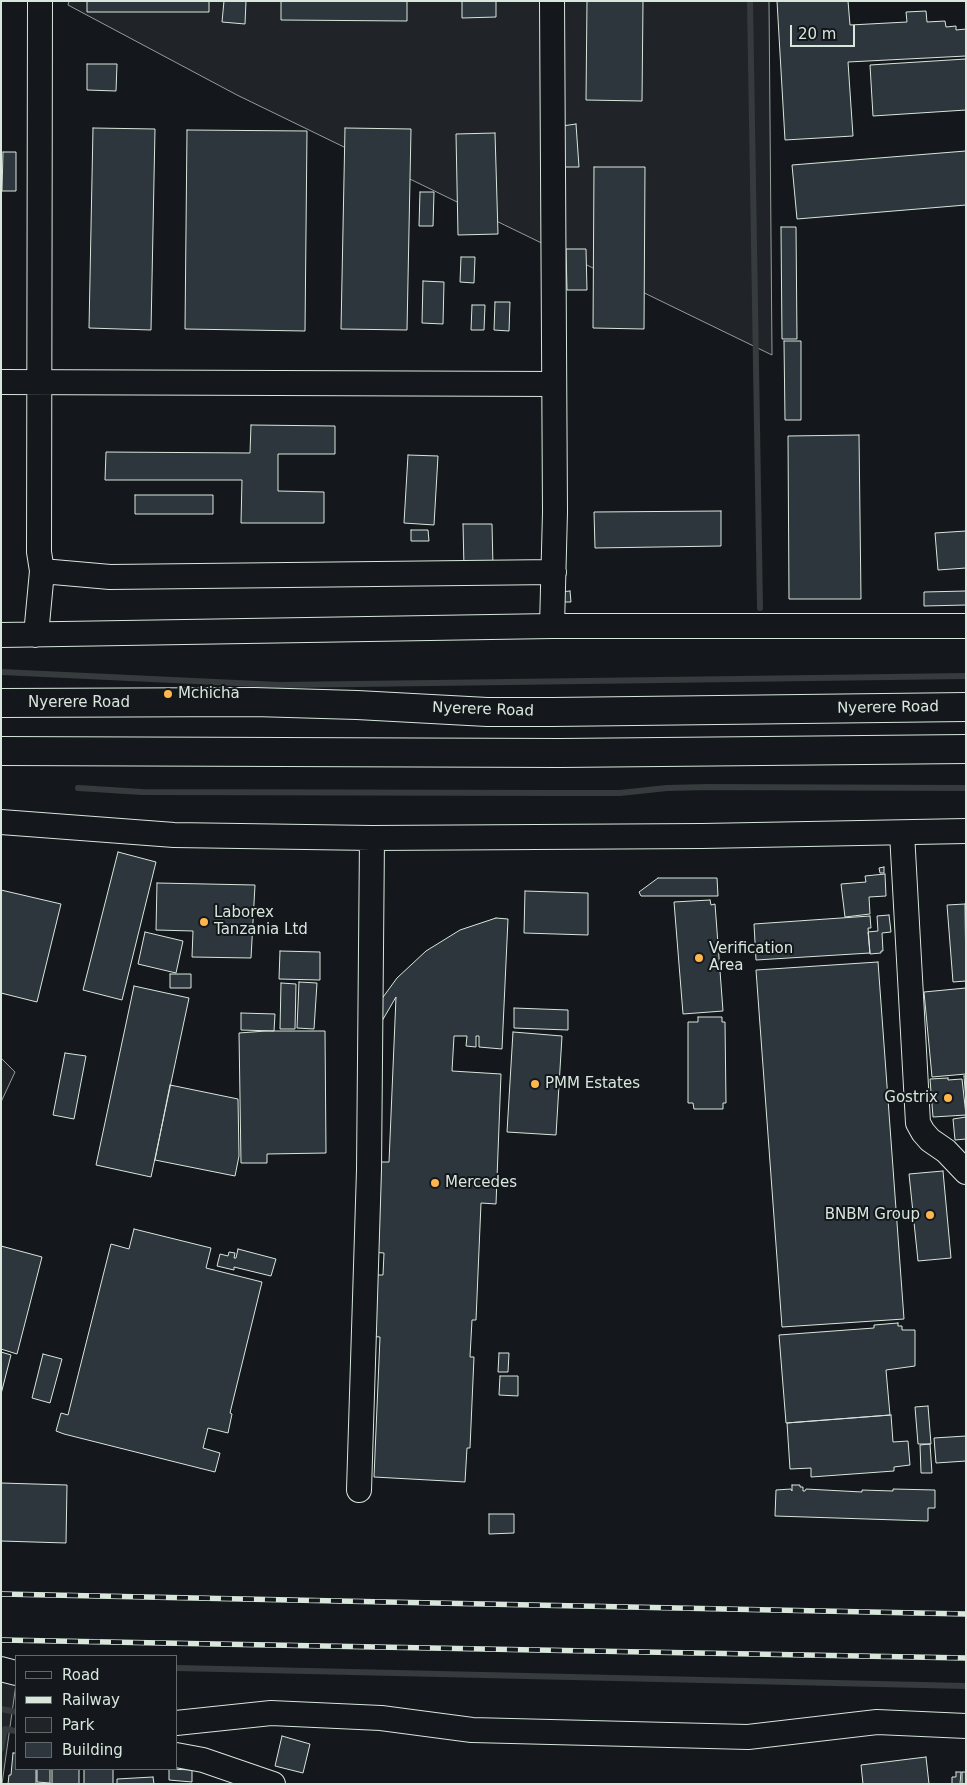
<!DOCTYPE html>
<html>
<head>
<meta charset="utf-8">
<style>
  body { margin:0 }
  #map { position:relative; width:967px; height:1785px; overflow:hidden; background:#14181c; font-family:"DejaVu Sans",sans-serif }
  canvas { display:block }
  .frame { position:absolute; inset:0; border:2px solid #d8e6dc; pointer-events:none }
  .legend { position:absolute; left:15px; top:1655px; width:162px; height:115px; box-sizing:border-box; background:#14181c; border:1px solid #626a69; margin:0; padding:6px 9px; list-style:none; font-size:15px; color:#d8e6dc }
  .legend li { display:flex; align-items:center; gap:10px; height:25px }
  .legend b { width:25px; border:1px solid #626a69 }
  .scale { position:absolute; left:790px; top:25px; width:65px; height:22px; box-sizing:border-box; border:2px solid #d8e6dc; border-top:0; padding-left:6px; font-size:15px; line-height:18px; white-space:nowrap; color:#d8e6dc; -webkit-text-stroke:4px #14181c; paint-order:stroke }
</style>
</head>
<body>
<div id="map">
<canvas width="967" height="1785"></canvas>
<div class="frame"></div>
<ul class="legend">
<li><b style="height:6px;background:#14181c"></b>Road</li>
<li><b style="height:6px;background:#d8e6dc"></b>Railway</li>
<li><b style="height:14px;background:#202428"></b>Park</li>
<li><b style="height:14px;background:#2c363c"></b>Building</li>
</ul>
<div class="scale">20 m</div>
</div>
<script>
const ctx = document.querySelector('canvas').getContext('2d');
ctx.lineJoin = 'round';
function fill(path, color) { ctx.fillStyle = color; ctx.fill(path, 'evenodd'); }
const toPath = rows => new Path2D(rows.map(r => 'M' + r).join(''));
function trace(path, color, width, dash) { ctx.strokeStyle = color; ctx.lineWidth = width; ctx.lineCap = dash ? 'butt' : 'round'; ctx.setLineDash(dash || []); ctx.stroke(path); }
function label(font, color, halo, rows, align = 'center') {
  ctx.font = font + ' "DejaVu Sans",sans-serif'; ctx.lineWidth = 4; ctx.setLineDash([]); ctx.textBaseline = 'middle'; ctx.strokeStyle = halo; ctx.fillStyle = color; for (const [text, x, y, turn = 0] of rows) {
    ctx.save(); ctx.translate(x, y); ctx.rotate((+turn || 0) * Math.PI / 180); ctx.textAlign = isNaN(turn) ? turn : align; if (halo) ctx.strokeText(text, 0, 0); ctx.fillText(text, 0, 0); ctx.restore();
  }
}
const green = toPath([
  [69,1,769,1,772,355,237,95,68,5,69,1],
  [1,1058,15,1072,1,1102,1,1058],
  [1,1663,16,1684,2,1784,1,1784,1,1663]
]);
const stream = toPath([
  [750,1,760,608],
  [1,672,280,685,966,676],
  [78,788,142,792,556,793,620,793,667,788,708,787,966,788],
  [176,1668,966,1686],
  [1,1709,16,1712],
  [1,1749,5,1729,16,1731]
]);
const building = toPath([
  [87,1,209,1,209,12,87,12,87,1],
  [224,1,246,1,245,24,222,22,224,1],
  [281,1,407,1,407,21,281,20,281,1],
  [462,1,496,1,496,17,462,18,462,1],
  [587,1,643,1,642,101,586,100,587,1],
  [777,1,848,1,850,25,907,22,906,12,926,11,927,22,945,21,946,27,956,26,956,30,966,29,966,56,848,62,853,136,785,140,777,1],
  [966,59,966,110,873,116,870,65,966,59],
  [87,64,117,64,116,91,87,90,87,64],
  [576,124,579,167,564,167,562,126,576,124],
  [93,128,155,129,151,330,89,328,93,128],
  [345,128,411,129,407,330,341,329,345,128],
  [187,130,307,131,305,331,185,329,187,130],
  [495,133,498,234,458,235,456,134,495,133],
  [966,151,966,205,797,219,792,165,966,151],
  [3,152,16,152,16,191,2,191,3,152],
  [594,167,645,167,644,329,593,328,594,167],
  [420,192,434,192,433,226,419,226,420,192],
  [781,227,796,227,797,339,782,339,781,227],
  [566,249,586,249,587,290,567,290,566,249],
  [461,257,475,257,474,283,460,282,461,257],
  [423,281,444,282,443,324,422,323,423,281],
  [495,302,510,302,509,331,494,330,495,302],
  [472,305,485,305,484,330,471,330,472,305],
  [784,341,801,341,801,420,785,420,784,341],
  [251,425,335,426,335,454,278,454,278,491,324,492,324,523,241,523,242,480,105,480,106,452,250,453,251,425],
  [859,435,861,599,789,599,788,436,859,435],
  [408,455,438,456,434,525,404,523,408,455],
  [135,495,213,495,213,514,135,514,135,495],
  [721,511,721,546,595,548,594,512,721,511],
  [463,524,492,524,493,567,464,568,463,524],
  [411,530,428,530,429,541,411,541,411,530],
  [966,531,966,568,938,570,935,533,966,531],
  [570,591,571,602,561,602,560,592,570,591],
  [966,591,966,605,924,606,924,592,966,591],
  [118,852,156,862,122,1000,83,990,118,852],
  [884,867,884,873,880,873,879,868,884,867],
  [885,874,886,896,869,897,870,914,845,917,841,884,866,882,865,876,885,874],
  [658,878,717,878,718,896,641,896,639,892,658,878],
  [157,883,255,885,251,958,192,957,193,931,156,930,157,883],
  [1,890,61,904,37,1002,1,993,1,890],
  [525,891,588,893,588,935,524,933,525,891],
  [710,900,711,905,715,904,723,1011,683,1014,674,902,710,900],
  [965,904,966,981,953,982,947,905,965,904],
  [889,915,891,932,882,933,883,951,881,951,881,953,870,954,868,932,878,931,877,916,889,915],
  [870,916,871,928,868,928,870,953,756,960,754,924,870,916],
  [496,918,508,919,502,1049,479,1047,479,1036,476,1036,476,1047,466,1046,467,1036,454,1036,452,1071,501,1074,496,1204,481,1203,476,1320,472,1320,470,1357,474,1357,470,1448,467,1448,465,1482,374,1477,380,1337,368,1336,371,1275,383,1275,384,1253,370,1252,374,1162,389,1162,396,997,375,1033,378,1004,397,978,426,951,460,930,496,918],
  [145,932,183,941,176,973,138,964,145,932],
  [280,951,320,952,320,980,279,979,280,951],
  [878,962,904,1319,782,1327,756,970,878,962],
  [170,974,191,974,191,988,170,988,170,974],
  [299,982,317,983,314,1029,297,1028,299,982],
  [281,983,296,984,295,1029,280,1029,281,983],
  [134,986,189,998,151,1177,96,1165,134,986],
  [966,988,966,1074,932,1077,924,992,966,988],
  [514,1008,568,1010,568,1030,514,1028,514,1008],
  [241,1013,275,1014,274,1031,241,1030,241,1013],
  [698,1017,722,1017,722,1022,725,1022,726,1103,723,1103,723,1109,694,1109,693,1103,688,1103,688,1022,698,1022,698,1017],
  [266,1031,325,1031,326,1153,267,1154,267,1163,241,1163,239,1033,266,1031],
  [513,1032,562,1036,556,1135,507,1132,513,1032],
  [65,1053,86,1056,74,1119,53,1115,65,1053],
  [964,1076,966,1076,966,1102,964,1076],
  [948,1078,948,1080,962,1079,966,1115,933,1117,930,1079,948,1078],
  [170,1085,238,1099,239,1156,235,1176,155,1160,170,1085],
  [966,1117,966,1139,955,1140,953,1119,966,1117],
  [943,1171,951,1258,918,1261,909,1174,943,1171],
  [134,1229,211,1248,206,1268,262,1282,230,1413,232,1414,228,1433,208,1428,203,1448,220,1453,215,1472,64,1434,56,1431,61,1413,68,1415,111,1244,129,1249,134,1229],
  [1,1246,42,1257,17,1354,1,1349,1,1246],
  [238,1249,276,1259,271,1276,234,1267,234,1270,217,1266,220,1254,228,1256,229,1252,235,1253,234,1258,236,1258,238,1249],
  [898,1323,898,1326,902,1326,902,1330,915,1330,915,1366,886,1370,890,1415,786,1423,779,1335,874,1328,874,1325,898,1323],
  [1,1352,11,1355,1,1394,1,1352],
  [499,1353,509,1353,508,1372,498,1372,499,1353],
  [43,1354,62,1359,50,1403,32,1398,43,1354],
  [500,1376,518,1376,518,1396,499,1395,500,1376],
  [928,1406,931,1444,918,1444,915,1407,928,1406],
  [891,1415,893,1442,908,1441,910,1465,894,1467,894,1471,811,1477,811,1468,790,1469,787,1423,891,1415],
  [966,1436,966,1461,936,1463,934,1438,966,1436],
  [930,1444,932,1473,921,1473,920,1445,930,1444],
  [1,1483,67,1485,66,1543,1,1541,1,1483],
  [792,1485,800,1485,800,1487,803,1487,803,1491,805,1491,806,1489,862,1492,862,1490,893,1491,893,1489,935,1490,935,1508,928,1508,928,1521,775,1516,776,1490,791,1489,792,1491,792,1485],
  [489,1514,514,1514,514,1533,489,1534,489,1514],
  [282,1736,310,1744,303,1773,275,1766,282,1736],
  [13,1753,16,1753,16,1769,36,1769,36,1784,8,1784,9,1775,11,1775,13,1753],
  [926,1757,929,1784,863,1784,861,1765,926,1757],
  [37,1769,50,1769,50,1783,37,1782,37,1769],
  [52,1769,79,1769,79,1784,52,1784,52,1769],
  [84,1769,113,1769,113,1784,84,1784,84,1769],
  [169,1769,192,1770,192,1782,169,1780,169,1769],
  [956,1772,961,1772,960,1784,952,1784,952,1777,956,1777,956,1772],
  [962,1772,966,1772,966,1784,962,1784,962,1772],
  [153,1777,154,1784,117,1784,117,1779,153,1777]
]);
const minor = toPath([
  [552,1,555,512,552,626],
  [1,382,553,384],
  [42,571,110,577,554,572],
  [1,635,552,626,966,626],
  [36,635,42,571,39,552,40,1],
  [1,822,174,835,372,838,702,836,966,831],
  [902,833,918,1123,923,1132,930,1140,946,1151,966,1172],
  [359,1490,369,1170,372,838],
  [1,1669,16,1673],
  [176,1723,271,1713,381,1718,472,1730,748,1737,877,1722,966,1726],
  [176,1755,203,1760,273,1784]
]);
const highway = toPath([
  [1,703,254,702,357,705,487,712,553,712,966,707],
  [1,751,560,753,966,749]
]);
const rail = toPath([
  [1,1594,966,1614],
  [1,1640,966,1658]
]);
const markers = [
  [168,694,5,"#ffb74d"],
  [204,922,5,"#ffb74d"],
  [699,958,5,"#ffb74d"],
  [535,1084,5,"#ffb74d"],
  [948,1098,5,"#ffb74d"],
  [435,1183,5,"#ffb74d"],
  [930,1215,5,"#ffb74d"]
];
const poiNames = [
  ["Mchicha",178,694],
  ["Laborex",214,913],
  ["Tanzania Ltd",214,930],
  ["Verification",709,949],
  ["Area",709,966],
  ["PMM Estates",545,1084],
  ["Gostrix",938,1098,"right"],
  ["Mercedes",445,1183],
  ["BNBM Group",920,1215,"right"]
];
const streetNames = [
  ["Nyerere Road",79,703],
  ["Nyerere Road",888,708,-1],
  ["Nyerere Road",483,710,2]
];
fill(green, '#202428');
trace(green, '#939e99', 1);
trace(stream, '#363b3e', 6);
fill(building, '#2c363c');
trace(building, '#d8e6dc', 1);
trace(minor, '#d8e6dc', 26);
trace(highway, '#d8e6dc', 30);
trace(minor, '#14181c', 24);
trace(highway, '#14181c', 28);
trace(rail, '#d8e6dc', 5.5);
trace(rail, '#14181c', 4, [11]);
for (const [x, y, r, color] of markers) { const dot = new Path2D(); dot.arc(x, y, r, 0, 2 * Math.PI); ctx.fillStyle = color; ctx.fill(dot); trace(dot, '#14181c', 2); }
label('15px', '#d8e6dc', '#14181c', poiNames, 'left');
label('15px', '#d8e6dc', '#14181c', streetNames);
</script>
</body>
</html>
